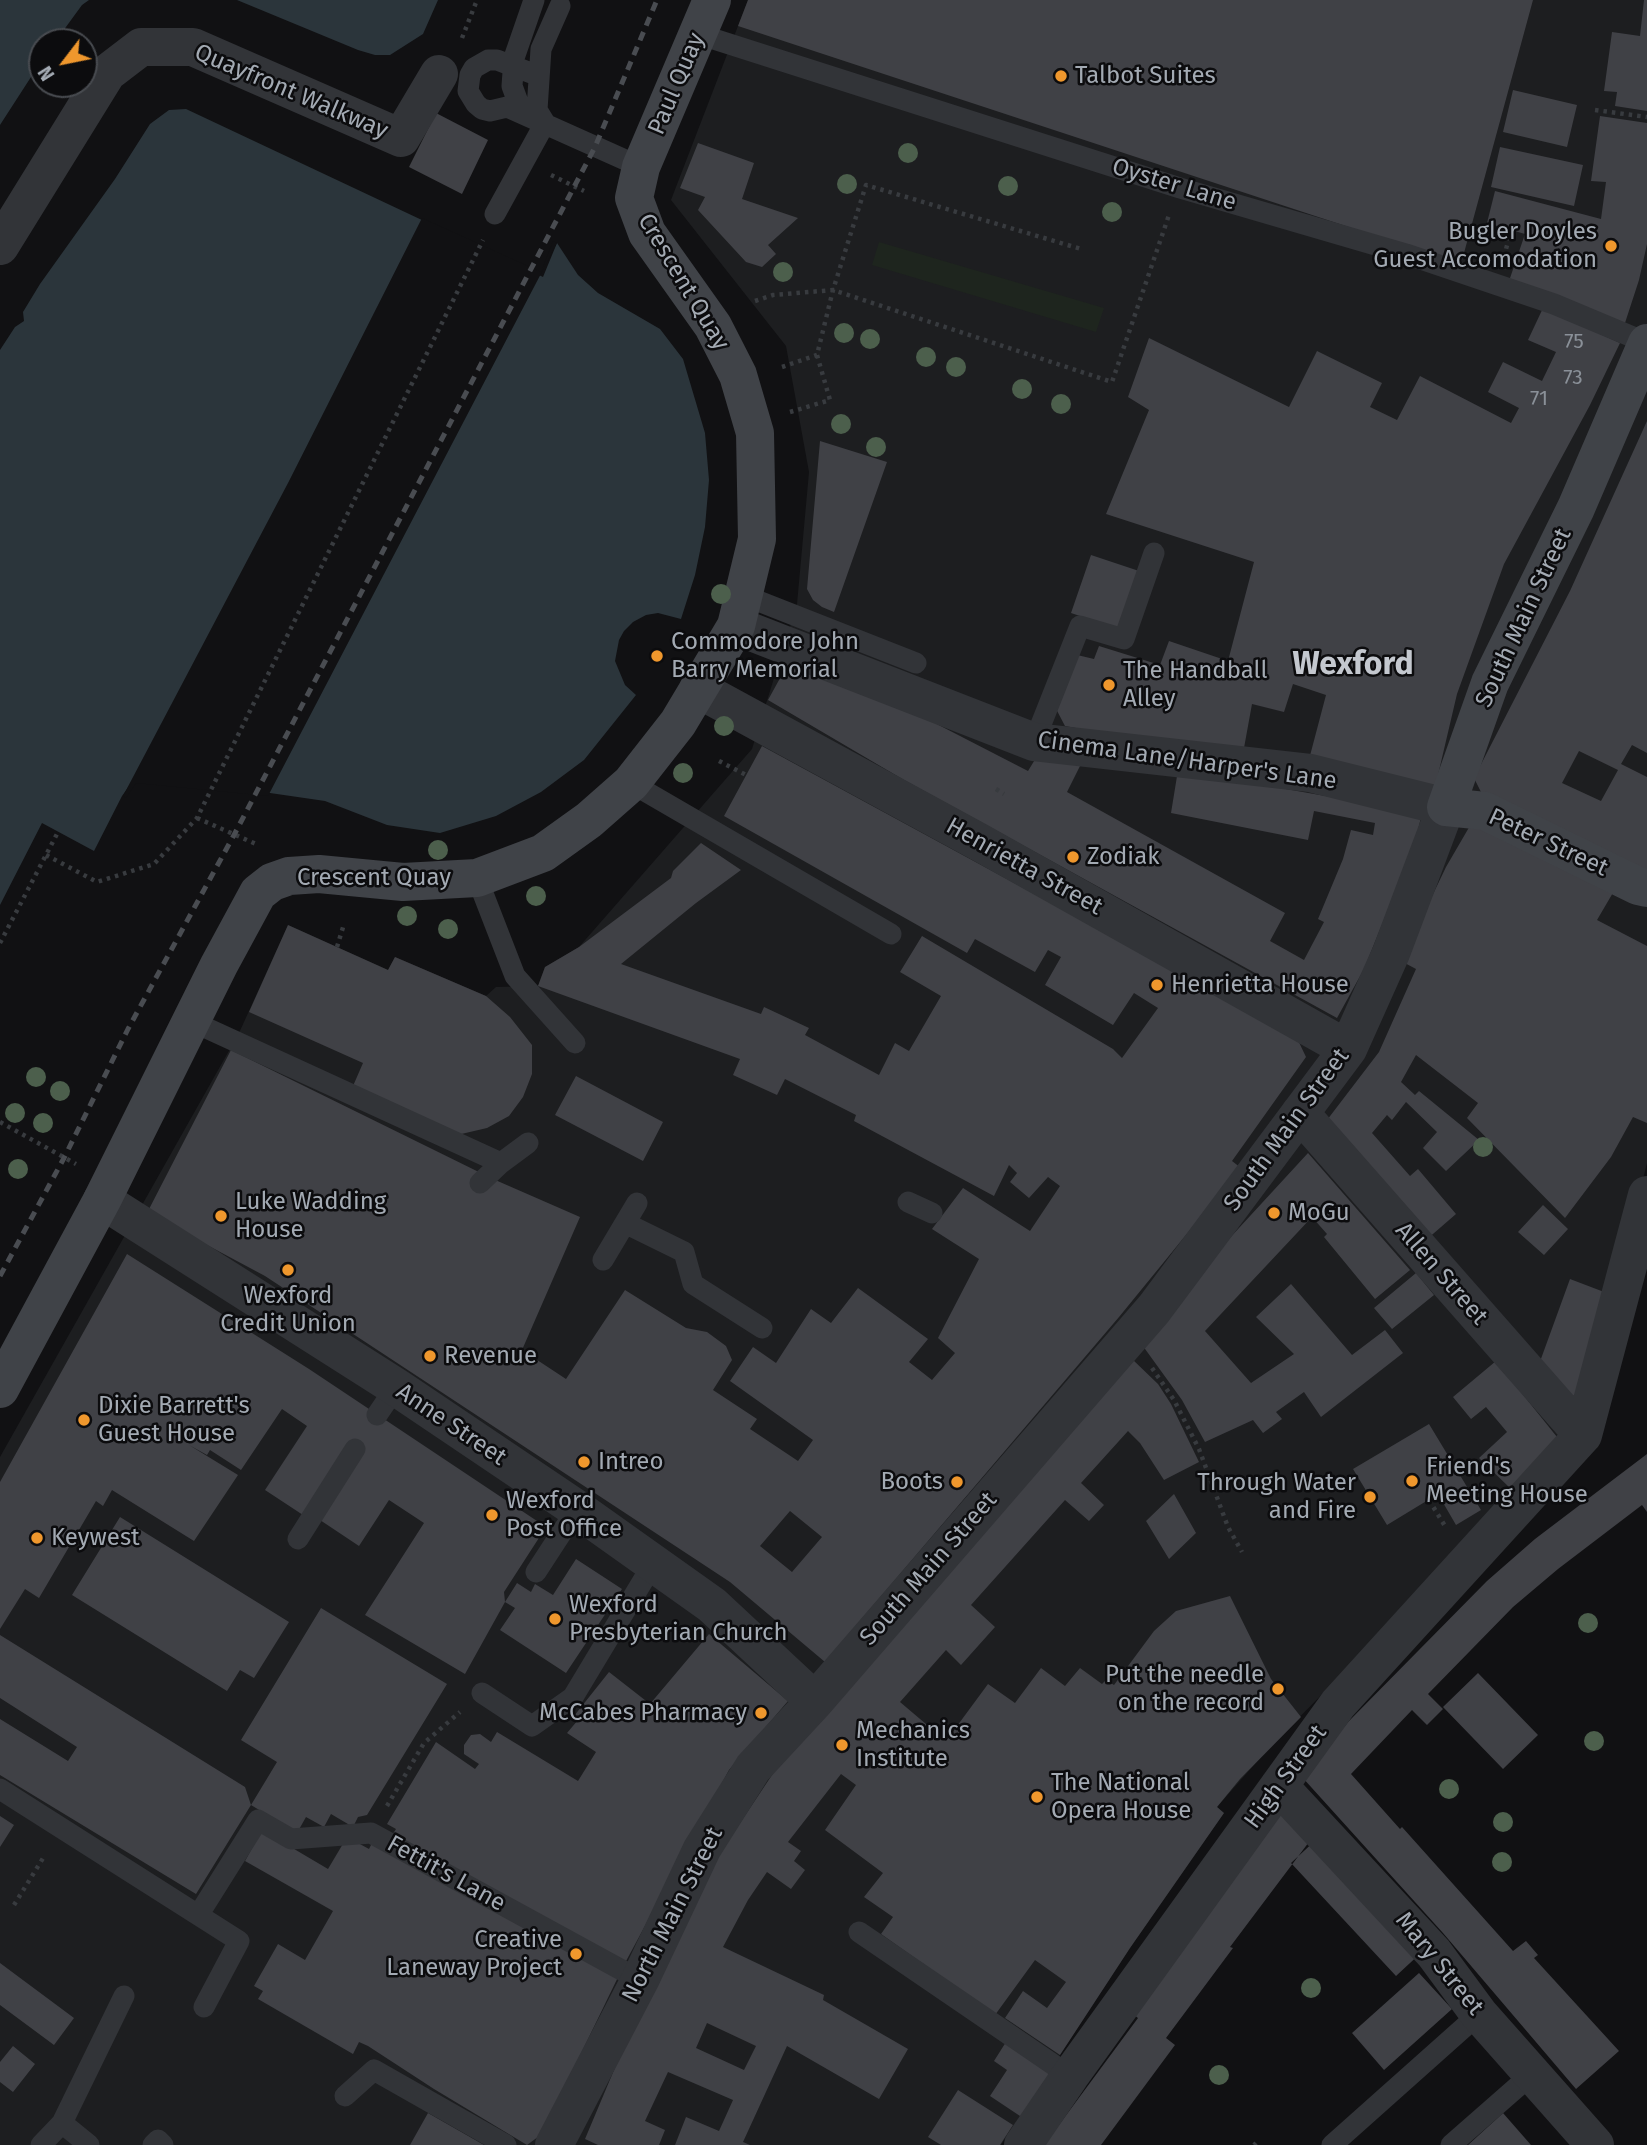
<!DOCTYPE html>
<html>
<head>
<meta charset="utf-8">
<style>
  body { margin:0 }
  #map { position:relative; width:1647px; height:2145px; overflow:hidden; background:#111113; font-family:"Fira Sans",sans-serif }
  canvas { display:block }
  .north { position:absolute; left:28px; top:28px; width:70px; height:70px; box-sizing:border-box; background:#0c0c0e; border:2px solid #484b50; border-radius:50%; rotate:238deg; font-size:19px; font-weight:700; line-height:28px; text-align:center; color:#a3aab3 }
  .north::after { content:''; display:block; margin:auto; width:24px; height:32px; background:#ef972d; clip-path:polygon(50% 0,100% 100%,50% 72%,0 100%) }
</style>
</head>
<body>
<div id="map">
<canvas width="1647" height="2145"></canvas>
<div class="north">N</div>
</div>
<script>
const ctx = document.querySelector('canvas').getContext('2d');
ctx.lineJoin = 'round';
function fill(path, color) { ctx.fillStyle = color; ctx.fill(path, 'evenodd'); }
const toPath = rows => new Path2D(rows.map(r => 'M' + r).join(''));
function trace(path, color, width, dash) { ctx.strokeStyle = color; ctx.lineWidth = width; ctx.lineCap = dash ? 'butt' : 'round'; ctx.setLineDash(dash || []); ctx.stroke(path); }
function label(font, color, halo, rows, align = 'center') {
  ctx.font = font + ' "Fira Sans",sans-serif'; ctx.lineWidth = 5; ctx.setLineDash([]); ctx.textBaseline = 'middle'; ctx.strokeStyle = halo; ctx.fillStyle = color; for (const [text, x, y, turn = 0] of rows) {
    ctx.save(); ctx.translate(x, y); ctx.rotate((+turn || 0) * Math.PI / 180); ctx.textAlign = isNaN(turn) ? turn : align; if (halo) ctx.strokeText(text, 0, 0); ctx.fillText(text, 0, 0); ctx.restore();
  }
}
const built = toPath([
  [748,0,1647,0,1647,1163,1628,1240,1561,1442,1425,1590,1268,1749,1217,1807,1224,1813,1130,1948,1001,2145,0,2145,0,1457,239,1033,288,925,388,970,395,957,486,996,496,987,538,986,545,967,579,947,752,749,797,604,809,472,786,346,671,200]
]);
const green = toPath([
  [879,242,1104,308,1096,332,872,265]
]);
const water = toPath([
  [0,0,89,0,82,5,55,42,42,42,42,60,0,125],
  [237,0,438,0,423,34,390,55,375,55,358,50],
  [186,109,543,277,557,243,578,275,598,293,660,329,683,359,705,433,709,480,705,527,695,575,681,619,658,613,646,615,633,622,624,631,619,640,615,661,625,685,636,695,584,760,541,792,496,816,440,833,387,825,325,801,270,793,134,779,122,796,94,851,42,823,0,905,0,350,15,327,24,321,23,312,40,284,115,179,150,124,169,110]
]);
const pier = toPath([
  [422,218,541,272,553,241,557,243,268,796,136,783,126,798,123,796,288,483]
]);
const building = toPath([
  [748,0,1533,0,1461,264,738,26],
  [1644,0,1647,0,1647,111,1615,106,1617,92,1604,91,1612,32,1640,36],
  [1513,90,1577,105,1567,147,1503,132],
  [436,113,488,140,462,194,409,167],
  [1600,116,1647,123,1647,244,1639,280,1624,326,1508,284,1525,234,1487,223,1495,191,1601,219,1606,182,1591,181],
  [698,143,754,163,742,199,798,218,768,245,776,254,762,267,746,262,698,210,705,197,680,188],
  [1500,147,1583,165,1574,206,1491,187],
  [1543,308,1620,343,1590,405,1504,564,1457,694,1434,792,1307,767,1326,695,1293,684,1284,712,1252,704,1242,759,1065,726,1054,705,1073,654,1094,659,1099,646,1160,665,1169,641,1228,661,1254,562,1106,514,1149,410,1128,397,1149,338,1289,407,1317,351,1382,383,1370,407,1397,420,1420,376,1511,423,1519,408,1488,392,1503,362,1542,381,1556,352,1528,340],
  [1647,421,1647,753,1632,745,1621,764,1647,777,1647,873,1481,792,1474,778,1570,591],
  [1579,751,1618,770,1601,801,1562,783],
  [820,441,887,462,834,612,822,607,813,600,807,589],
  [1091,555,1139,571,1119,629,1071,613],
  [795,651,1028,771,1042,748,1086,754,1067,792,1285,913,1270,941,1304,960,1324,922,1318,919,1343,859,1351,830,1373,835,1375,823,1314,811,1308,840,1171,813,1178,770,1422,813,1415,843,1364,969,1337,1018,904,780,768,700],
  [762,746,1296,1036,1306,1057,1232,1161,1241,1168,1235,1175,1119,1317,825,1662,730,1582,265,1276,147,1213,231,1050,493,1179,580,1217,522,1350,566,1379,625,1290,686,1328,707,1332,726,1346,732,1360,713,1390,757,1419,750,1429,798,1461,813,1440,730,1381,753,1347,776,1363,811,1309,831,1323,858,1288,928,1339,909,1362,932,1380,955,1353,938,1338,979,1259,932,1229,963,1188,1030,1231,1060,1186,1048,1177,1029,1198,1010,1182,1017,1173,1009,1165,994,1196,854,1121,856,1115,785,1079,777,1095,733,1075,740,1059,538,986,545,967,579,947,671,878,673,871,701,843,741,870,696,903,621,964,761,1014,764,1007,809,1028,805,1035,879,1075,895,1043,909,1051,941,996,900,972,922,936,1113,1049,1122,1058,1158,1008,1134,993,1113,1025,1045,985,1061,957,1048,950,1035,972,975,939,967,953,724,816],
  [790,1511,822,1537,792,1572,760,1546],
  [1471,824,1614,891,1597,920,1647,946,1647,1123,1633,1117,1611,1157,1565,1218,1467,1118,1478,1103,1416,1055,1401,1082,1415,1095,1419,1091,1479,1140,1446,1171,1423,1148,1437,1132,1406,1102,1392,1120,1387,1115,1372,1133,1410,1176,1418,1169,1456,1214,1426,1240,1324,1124,1379,1052,1416,969,1401,961,1446,867],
  [288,925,388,970,395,957,486,996,510,1017,532,1045,532,1074,523,1097,509,1116,487,1128,457,1135,353,1086,363,1063,249,1012],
  [576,1076,663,1122,643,1161,555,1115],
  [1308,1153,1410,1270,1375,1299,1324,1237,1327,1234,1312,1217,1205,1331,1251,1383,1294,1354,1256,1317,1291,1284,1352,1355,1385,1330,1403,1353,1321,1417,1304,1392,1276,1412,1282,1419,1263,1433,1253,1420,1205,1442,1182,1400,1140,1342,1204,1266],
  [1543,1205,1568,1229,1544,1255,1518,1232],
  [127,1254,309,1369,546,1527,504,1592,505,1602,517,1583,531,1592,535,1584,553,1595,576,1559,622,1589,566,1673,500,1630,515,1608,505,1602,465,1674,365,1615,424,1523,389,1500,359,1546,320,1520,303,1515,265,1490,307,1426,282,1409,241,1470,210,1450,207,1455,189,1445,238,1475,194,1541,112,1490,103,1506,96,1501,39,1598,25,1589,0,1629,0,1482],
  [1416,1273,1434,1295,1392,1329,1374,1308],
  [1570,1279,1612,1295,1578,1392,1566,1402,1538,1367],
  [1132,1359,1158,1384,1171,1404,1199,1462,1164,1480,1140,1443,1128,1431,1081,1483,1104,1505,1089,1521,1065,1500,971,1605,995,1627,961,1665,946,1650,900,1702,946,1741,988,1684,1015,1703,1041,1668,1065,1686,1080,1668,1102,1684,1106,1680,1114,1685,1154,1631,1176,1611,1230,1596,1271,1679,1301,1717,1240,1779,1217,1807,1224,1813,1130,1948,1060,2055,1005,2018,1023,1991,1047,2008,1066,1982,1035,1960,995,2015,881,1934,893,1917,864,1897,883,1873,825,1830,856,1785,841,1774,788,1842,801,1851,794,1861,805,1870,791,1889,767,1872,748,1900,723,1947,824,1995,823,2000,908,2049,879,2099,787,2046,743,2142,750,2145,675,2145,686,2117,719,2131,733,2100,668,2072,645,2121,665,2130,659,2145,598,2145,585,2139,622,2051,706,1874,774,1772],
  [707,2023,756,2046,744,2070,696,2048],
  [1496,1361,1561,1442,1512,1490,1479,1458,1507,1432,1486,1407,1471,1419,1453,1397],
  [1429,1424,1481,1510,1456,1525,1438,1494,1387,1525,1353,1469],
  [1647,1454,1647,1512,1642,1505,1558,1569,1513,1607,1428,1694,1443,1709,1427,1725,1412,1710,1351,1774,1400,1829,1402,1827,1513,1951,1526,1941,1538,1955,1534,1958,1619,2051,1576,2089,1443,1933,1302,1777,1349,1721,1487,1581,1535,1539],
  [1174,1494,1196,1533,1169,1559,1146,1521],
  [120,1517,289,1622,254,1678,240,1670,227,1691,72,1595],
  [321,1608,447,1684,367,1815,358,1817,353,1827,331,1814,324,1827,306,1817,297,1833,251,1805,277,1762,241,1740],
  [709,1634,788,1701,729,1770,625,1963,389,1840,396,1829,387,1824,436,1742,475,1769,479,1764,464,1754,464,1745,471,1735,480,1734,491,1742,497,1732,578,1781,596,1752,567,1733,578,1720,574,1716,609,1672,650,1704],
  [0,1635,245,1787,251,1805,196,1894,0,1775,0,1719,68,1761,77,1747,0,1698],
  [1478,1673,1538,1735,1503,1769,1443,1707],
  [1277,1804,1315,1834,1230,1947,1233,1948,1166,2038,1175,2045,1101,2145,1044,2145,1138,2018,1125,2008],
  [0,1816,14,1825,0,1847],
  [262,1830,328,1869,347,1837,369,1849,373,1841,621,1971,542,2134,527,2145,434,2089,368,2046,359,2042,353,2054,258,1999,263,1991,254,1986,278,1944,305,1960,333,1911,245,1861],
  [1319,1837,1424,1950,1396,1976,1291,1863],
  [0,1963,74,2018,54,2045,0,2005],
  [1419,1973,1452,2009,1384,2070,1352,2033],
  [1006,2042,1052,2074,1023,2118,990,2096,1007,2070,994,2061],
  [13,2046,35,2064,13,2092,0,2082,0,2062],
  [958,2090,1013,2125,1000,2145,941,2145,928,2137],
  [428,2113,484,2145,410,2145],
  [1503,2113,1531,2145,1468,2145]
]);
const path = toPath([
  [462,38,477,0],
  [1595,110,1647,117],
  [551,175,584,191],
  [1504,257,1511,230],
  [755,301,773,295,833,290,1112,382,1169,215],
  [782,367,817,355],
  [790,412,830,400,817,355,833,290,866,185,1081,249],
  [719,761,746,775],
  [996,789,1004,794],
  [197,818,256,844],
  [46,855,97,882,154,864,197,818,483,240],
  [0,943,58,832],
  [337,947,344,924],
  [0,1122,76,1164],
  [1152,1368,1174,1400,1199,1449,1228,1527,1242,1552],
  [1429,1500,1445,1526],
  [387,1806,424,1743,460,1712],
  [14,1905,45,1855],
  [1254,2145,1256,2143]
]);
const lane = toPath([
  [698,34,1180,188,1406,254,1554,304,1647,343],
  [539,76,497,60,488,60,474,68,470,75,468,91,476,104,482,109,490,111,507,107,641,167],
  [522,113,512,86,514,58,534,0],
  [545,123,537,110,541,49,560,6],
  [495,214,545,123],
  [743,595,916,663],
  [1034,742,1080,626,1124,639,1154,553],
  [631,783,891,934],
  [477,878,515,976,575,1043],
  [191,1021,501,1163],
  [480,1183,501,1163,528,1143],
  [908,1202,932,1213],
  [625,1223,684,1252,693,1284,762,1328],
  [603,1260,637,1203],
  [377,1415,396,1387],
  [298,1539,355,1449],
  [536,1572,577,1509],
  [482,1693,532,1726,573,1697,653,1564],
  [0,1789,239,1941,204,2007],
  [204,1906,258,1820,291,1839,371,1833,640,1980],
  [859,1932,1070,2076],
  [345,2096,374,2070,506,2145],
  [62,2123,89,2145],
  [41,2145,62,2123,124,1996],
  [153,2145,158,2140,163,2145],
  [1332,2145,1479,2014],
  [1451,2145,1532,2074]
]);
const street = toPath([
  [0,246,107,73,141,47,193,47,401,138,439,74],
  [698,689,979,842,1348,1049],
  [1300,1113,1583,1435],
  [102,1200,396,1387,577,1509,712,1605,815,1701],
  [1279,1786,1434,1953,1479,2014,1595,2145],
  [554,2145,640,1980,702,1849,753,1768,815,1701,1154,1309,1348,1049,1391,953,1446,807,1310,773,1034,742,736,626],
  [1023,2145,1070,2076,1338,1704,1583,1435,1647,1195]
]);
const secondary = toPath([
  [1647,343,1576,508,1490,683,1446,807,1485,811,1638,886,1647,888],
  [0,1389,102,1200,219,965,258,893,272,882,289,876,319,874,403,882,477,878,543,853,589,820,631,783,678,723,736,626,757,539,755,433,738,375,713,326,647,233,634,198,641,167,712,0]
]);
const rail = toPath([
  [0,1276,64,1158,128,1029,234,835,595,147,657,0]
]);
const trees = [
  [908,153],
  [847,184],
  [1008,186],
  [1112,212],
  [783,272],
  [844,333],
  [870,339],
  [926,357],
  [956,367],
  [1022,389],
  [1061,404],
  [841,424],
  [876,447],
  [721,594],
  [724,726],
  [683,773],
  [438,850],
  [536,896],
  [407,916],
  [448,929],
  [36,1077],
  [60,1091],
  [15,1113],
  [43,1123],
  [1483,1147],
  [18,1169],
  [1588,1623],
  [1594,1741],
  [1449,1789],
  [1503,1822],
  [1502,1862],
  [1311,1988],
  [1219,2075]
];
const markers = [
  [1061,76,7,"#ef972d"],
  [1611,246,7,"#ef972d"],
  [657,656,7,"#ef972d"],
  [1109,685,7,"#ef972d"],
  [1073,857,7,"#ef972d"],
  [1157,985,7,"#ef972d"],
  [1274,1213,7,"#ef972d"],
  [221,1216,7,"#ef972d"],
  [288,1270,7,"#ef972d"],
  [430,1356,7,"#ef972d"],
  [84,1420,7,"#ef972d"],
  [584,1462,7,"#ef972d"],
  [1412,1481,7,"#ef972d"],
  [957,1482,7,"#ef972d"],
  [1370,1497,7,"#ef972d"],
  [492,1515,7,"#ef972d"],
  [37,1538,7,"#ef972d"],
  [555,1619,7,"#ef972d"],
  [1278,1689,7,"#ef972d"],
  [761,1713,7,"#ef972d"],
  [842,1745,7,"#ef972d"],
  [1037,1797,7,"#ef972d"],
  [576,1954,7,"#ef972d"]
];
const numberNames = [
  ["75",1574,342],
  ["73",1573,378],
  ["71",1539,399]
];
const poiNames = [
  ["Talbot Suites",1075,76],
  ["Bugler Doyles",1597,232,"right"],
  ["Guest Accomodation",1597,260,"right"],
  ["Commodore John",671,642],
  ["Barry Memorial",671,670],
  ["The Handball",1123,671],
  ["Alley",1123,699],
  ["Zodiak",1087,857],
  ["Henrietta House",1171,985],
  ["Luke Wadding",235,1202],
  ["House",235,1230],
  ["MoGu",1288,1213],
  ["Wexford",288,1296,"center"],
  ["Credit Union",288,1324,"center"],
  ["Revenue",444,1356],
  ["Dixie Barrett's",98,1406],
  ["Guest House",98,1434],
  ["Intreo",598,1462],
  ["Friend's",1426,1467],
  ["Meeting House",1426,1495],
  ["Boots",943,1482,"right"],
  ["Through Water",1356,1483,"right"],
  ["and Fire",1356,1511,"right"],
  ["Wexford",506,1501],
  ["Post Office",506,1529],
  ["Keywest",51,1538],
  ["Wexford",569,1605],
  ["Presbyterian Church",569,1633],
  ["Put the needle",1264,1675,"right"],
  ["on the record",1264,1703,"right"],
  ["McCabes Pharmacy",747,1713,"right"],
  ["Mechanics",856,1731],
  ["Institute",856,1759],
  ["The National",1051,1783],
  ["Opera House",1051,1811],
  ["Creative",562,1940,"right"],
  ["Laneway Project",562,1968,"right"]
];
const streetNames = [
  ["Paul Quay",677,84,-67],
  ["Quayfront Walkway",291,92,23],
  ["Oyster Lane",1174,185,17],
  ["Crescent Quay",683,282,59],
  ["South Main Street",1524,618,-65],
  ["Cinema Lane/Harper's Lane",1187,761,8],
  ["Peter Street",1548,843,25],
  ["Henrietta Street",1024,867,29],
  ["Crescent Quay",374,878],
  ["South Main Street",1287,1130,-54],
  ["Allen Street",1441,1274,49],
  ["Anne Street",451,1425,34],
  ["South Main Street",929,1569,-49],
  ["High Street",1286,1777,-54],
  ["Fettit's Lane",446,1874,29],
  ["North Main Street",673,1915,-63],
  ["Mary Street",1439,1964,51]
];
const districtNames = [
  ["Wexford",1353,665]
];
fill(built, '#1d1e20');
fill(green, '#1e251e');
fill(water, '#2b353b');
fill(pier, '#111113');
fill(building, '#404146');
trace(path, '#383b3f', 4.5, [3.5, 5]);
trace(lane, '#323438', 21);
trace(street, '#323438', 38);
trace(secondary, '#404348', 38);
trace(rail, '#494c51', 5, [9, 7]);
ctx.fillStyle = '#4c5f4c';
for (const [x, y] of trees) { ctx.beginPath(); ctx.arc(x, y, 10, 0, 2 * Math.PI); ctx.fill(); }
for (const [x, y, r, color] of markers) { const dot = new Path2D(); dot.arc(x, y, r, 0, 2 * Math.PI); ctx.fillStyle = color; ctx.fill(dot); trace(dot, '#0c0c0e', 2.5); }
label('21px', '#8a9098', null, numberNames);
label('24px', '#a3aab3', '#0c0c0e', poiNames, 'left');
label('24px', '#a3aab3', '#0c0c0e', streetNames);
label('bold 32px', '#c4c8cf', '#0c0c0e', districtNames);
</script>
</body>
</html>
